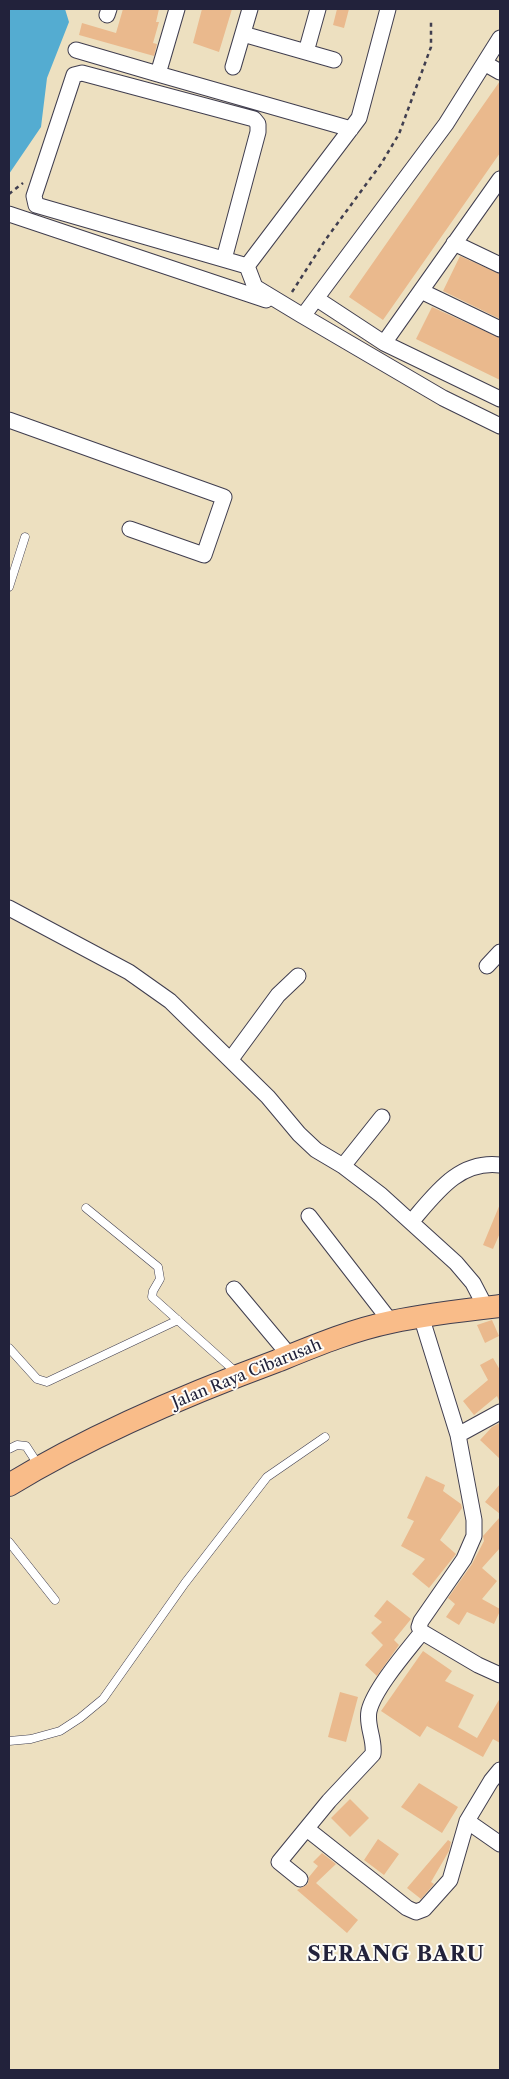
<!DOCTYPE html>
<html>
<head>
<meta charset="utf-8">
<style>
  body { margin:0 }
  #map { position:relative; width:509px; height:2079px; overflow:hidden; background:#ede0c0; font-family:"Libre Caslon Text",serif }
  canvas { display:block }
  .frame { position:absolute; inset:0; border:10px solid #22223b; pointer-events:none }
</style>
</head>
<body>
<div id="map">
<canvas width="509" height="2079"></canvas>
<div class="frame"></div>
</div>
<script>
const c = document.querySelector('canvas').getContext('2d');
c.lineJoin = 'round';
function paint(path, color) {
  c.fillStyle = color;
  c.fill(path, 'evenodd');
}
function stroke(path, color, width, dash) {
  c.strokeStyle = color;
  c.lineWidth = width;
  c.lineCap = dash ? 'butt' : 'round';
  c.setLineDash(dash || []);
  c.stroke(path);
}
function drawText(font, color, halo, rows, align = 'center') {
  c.font = font + ' "Libre Caslon Text",serif';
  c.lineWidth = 4;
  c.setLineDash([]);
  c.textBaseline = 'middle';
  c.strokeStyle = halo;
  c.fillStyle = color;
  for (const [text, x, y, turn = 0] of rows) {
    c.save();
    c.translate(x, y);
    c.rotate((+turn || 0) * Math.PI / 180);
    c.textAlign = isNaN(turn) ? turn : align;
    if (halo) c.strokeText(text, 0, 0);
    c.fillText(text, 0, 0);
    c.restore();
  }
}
paint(new Path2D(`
  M9 9H65L69 22 47 78 41 127 9 174Z`), '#54acd1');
paint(new Path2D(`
  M123 9H159L156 22H159L153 43 157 44 154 56 79 35 82 23 116 33Z
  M202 9H232L219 52 193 43Z
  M337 9H349L344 28 333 25Z
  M500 81V153L383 320 349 297Z
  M460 256 500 274V319L443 291Z
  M432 307 500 338V380L416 339Z
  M500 1204V1233L493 1249 483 1245Z
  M492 1320 499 1336 485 1343 477 1325Z
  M493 1358 500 1370V1403L497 1396 474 1415 463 1401 488 1380 480 1365Z
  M500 1423V1459L480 1440 492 1427Z
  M426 1476 445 1485 443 1491 461 1504 462 1508 440 1540 456 1554 429 1588 412 1574 425 1559 401 1546 414 1521 407 1518Z
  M500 1484V1514L485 1502Z
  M500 1517V1548L482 1568 497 1581 482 1599 500 1609V1611L494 1624 467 1612 459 1625 446 1617 455 1604 448 1598 472 1564 484 1541 483 1536Z
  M387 1600 411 1619 394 1640 399 1645 377 1676 365 1665 383 1645 371 1633 382 1622 374 1616Z
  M423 1651 452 1671 445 1681 474 1695 458 1727 477 1738 500 1698V1743L493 1739 483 1757 427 1726 420 1737 381 1711Z
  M340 1692 358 1697 346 1742 328 1737Z
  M419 1783 458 1807 442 1833 401 1807Z
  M350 1799 369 1818 350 1837 331 1818Z
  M378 1839 399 1854 384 1875 364 1860Z
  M448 1840 451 1842 449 1851 431 1882 434 1884 421 1899 407 1888Z
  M322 1853 336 1864 316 1883 358 1920 347 1933 297 1890 308 1884 309 1877 318 1866 313 1862Z`), '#eab98d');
const lane = new Path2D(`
  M9 587 25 537
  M86 1208 158 1267 160 1279 153 1291 152 1297 238 1374
  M9 1348 37 1379 47 1382 178 1320
  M9 1449 17 1445 26 1446 39 1466
  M9 1542 55 1600
  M9 1741 31 1739 60 1731 80 1718 103 1699 185 1583 267 1477 325 1437`);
const street = new Path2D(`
  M107 15 109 9
  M243 34 334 60
  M500 38 446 124 303 316 443 398 500 426
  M76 50 158 74 177 9
  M306 52 318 9
  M486 64 500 72
  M233 67 250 9
  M158 74 351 129
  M9 214 266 300
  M454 243 500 265
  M224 259 258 132V124L254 119 82 73 74 75 34 196 36 205 247 266
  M421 291 500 329
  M317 299 384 343 500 399
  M303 316 255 287 247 266 359 118 388 9
  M384 343 500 179
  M9 420 224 497 204 555 130 529
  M9 908 129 972 170 1001 268 1097 299 1134 316 1150 343 1166 381 1195 456 1263 473 1283 486 1308
  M487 966 500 952
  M231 1059 278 995 298 976
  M343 1166 382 1117
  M309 1216 391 1322
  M412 1221C436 1193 459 1160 500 1165
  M234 1289 290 1356
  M421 1316 458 1435 474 1520V1536L464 1559 421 1621 419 1627 422 1632 478 1665 500 1675
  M458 1435 500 1412
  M467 1821 500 1844
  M307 1829 407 1908 416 1912 424 1909 450 1880 467 1821 491 1781 500 1770
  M300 1879 279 1862 329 1801 373 1754C375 1739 366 1726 369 1711 374 1689 407 1651 422 1632`);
const primary = new Path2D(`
  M9 1485C93 1434 185 1395 277 1361 314 1346 352 1330 391 1322 427 1314 464 1310 500 1306`);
stroke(lane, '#403e4f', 9);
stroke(street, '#403e4f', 17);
stroke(primary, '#403e4f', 24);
stroke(new Path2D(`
  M9 194 23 183
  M292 292 326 239 381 164 399 134 431 47V21`), '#403e4f', 2.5, [4, 4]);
stroke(lane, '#fff', 8);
stroke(street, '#fff', 15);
stroke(primary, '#f9bc89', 22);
drawText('16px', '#22223b', '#fdfcf7', [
  ["Jalan Raya Cibarusah",247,1374,-22]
]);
c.letterSpacing = '1px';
drawText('bold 21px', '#22223b', '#fdfcf7', [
  ["SERANG BARU",396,1955]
]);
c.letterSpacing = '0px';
</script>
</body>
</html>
